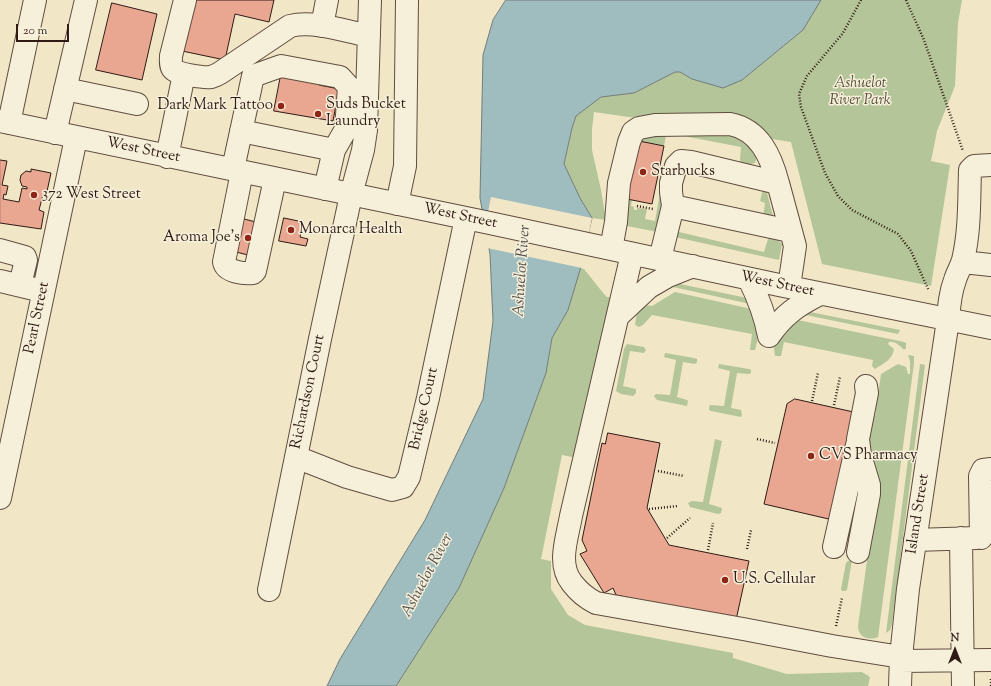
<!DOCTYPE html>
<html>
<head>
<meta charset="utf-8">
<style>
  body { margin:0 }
  #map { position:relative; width:991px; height:686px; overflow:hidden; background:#f1e6c6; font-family:"Sorts Mill Goudy",serif }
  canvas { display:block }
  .north { position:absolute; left:935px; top:630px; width:40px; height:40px; -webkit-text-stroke:3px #f6efda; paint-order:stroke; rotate:0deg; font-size:11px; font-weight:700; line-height:16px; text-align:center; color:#2f1b14 }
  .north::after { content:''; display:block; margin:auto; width:14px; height:18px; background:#2f1b14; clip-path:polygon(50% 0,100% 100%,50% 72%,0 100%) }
  .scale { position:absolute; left:16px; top:24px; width:53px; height:18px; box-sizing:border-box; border:2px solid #2f1b14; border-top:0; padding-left:5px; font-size:12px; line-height:14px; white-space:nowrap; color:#2f1b14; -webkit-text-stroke:3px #f6efda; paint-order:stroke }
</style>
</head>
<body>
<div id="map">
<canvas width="991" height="686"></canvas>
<div class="north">N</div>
<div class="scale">20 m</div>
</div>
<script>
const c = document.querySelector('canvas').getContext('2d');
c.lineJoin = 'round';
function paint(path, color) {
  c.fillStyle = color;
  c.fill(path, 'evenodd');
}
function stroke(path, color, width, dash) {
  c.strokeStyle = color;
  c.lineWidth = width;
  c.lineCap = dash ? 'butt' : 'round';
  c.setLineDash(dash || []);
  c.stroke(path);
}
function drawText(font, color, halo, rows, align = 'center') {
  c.font = font + ' "Sorts Mill Goudy",serif';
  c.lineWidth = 3;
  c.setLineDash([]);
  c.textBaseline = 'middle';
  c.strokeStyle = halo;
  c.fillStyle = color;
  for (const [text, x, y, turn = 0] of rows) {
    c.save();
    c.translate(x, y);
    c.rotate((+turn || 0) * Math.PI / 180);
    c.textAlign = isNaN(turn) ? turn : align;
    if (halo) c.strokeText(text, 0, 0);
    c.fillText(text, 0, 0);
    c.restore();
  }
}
paint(new Path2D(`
  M821 0H962L958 23 955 86 937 131 931 161 950 165 931 286 822 264 791 142 748 135 757 156 755 163 747 165 741 163 740 160 741 147 673 134 705 128 594 112 592 129V150L601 190 606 220 592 218 580 198 564 164 572 128 576 116 600 97 634 93 675 72H680L692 79 742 80 803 30Z
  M667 130 664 146 634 140Z
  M763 189H766L773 216 772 217H763L765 203 760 201Z
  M660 193 664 206 658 232 622 225V198L632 200 631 206 634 207V210H637V208L647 209 645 219 655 221Z
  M680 220 679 232 764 252 768 239H777L782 244 779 260 675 237Z
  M580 268 584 269 604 294 607 297H611L577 458 562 455 541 559 551 561V589L568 615 585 625 733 653V658L787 674 862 672 870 677 868 686H396L459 588 504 488 546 373 552 338 568 310Z
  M675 283 752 299 755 305 673 287 651 300 652 293Z
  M675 292 756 310 759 334 755 350H750L752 334 652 315 643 325 639 327 635 325 638 304 652 306Z
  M810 312 900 330 898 334 801 314Z
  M788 318 904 342 906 343V348L904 350C900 346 895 341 889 342L888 344 894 349C893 359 883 364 875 369L872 366 873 360 784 342 781 356H775L774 349 779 328Z
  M627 344 644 347 646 350 644 353 630 351 623 386 636 389V393L633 396 621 394 616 391 624 349Z
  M665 353 694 358 697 359V362L695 364 683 362 677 397 687 400 688 401 687 406 657 400 654 396 656 394 670 395 676 360 664 357Z
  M908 355 914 356V363L878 637C868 641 858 637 858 626L878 480 877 472 868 437V415L875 416 881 374 898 364 906 367 908 374H910V361Z
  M719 364 749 369 751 370V373L749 374 737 373 731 408 741 410 742 415 741 417 711 411 709 410V407L710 405 724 406 730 371 718 368Z
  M920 364 925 365 892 624 890 630 886 633Z
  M715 439 722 441 709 504 722 508 721 513 718 514 690 507 688 503 692 501 703 502Z
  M852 560 847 590 845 591H842L841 589 846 563 848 561Z`), '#b4c699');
const water = new Path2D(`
  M506 0H821L803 30 742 80 723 88 692 79 680 72H675L634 93 601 97 576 116 572 128 564 164 580 198 592 218 580 270 568 310 552 338 546 373 504 488 459 588 396 686H327L340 659 425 520 483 399 493 321 490 254 480 198 483 55 493 20Z`);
paint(water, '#9fbdbf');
stroke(water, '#727c7b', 1);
paint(new Path2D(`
  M491 197 592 218 582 268 487 248 484 231Z`), '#f1e6c6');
const building = new Path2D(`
  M193 0H274L269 22 235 14 225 60 182 51Z
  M112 3 157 14 142 80 96 70Z
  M282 70 321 77 319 85 339 89 333 121 274 111Z
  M634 140 664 146 652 204 622 198Z
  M0 160 7 161 2 185 8 186 6 195 4 194 3 199 19 202 22 188 27 189V187L22 186 20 180 21 175 26 171 31 172V169L51 173 46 196 43 195 39 210 44 212 41 229 0 223Z
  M284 218 303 222 300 237 308 239 306 246 279 241Z
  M244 219 260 223 252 256 236 252Z
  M795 399 858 413 838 498 860 503 857 518 835 513 833 520 764 504 787 404Z
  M608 433 660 443 647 508 669 545 749 561 736 620 616 595 613 588 604 593 580 554 587 551 582 540 602 443 605 444Z`);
paint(building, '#e9a690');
stroke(building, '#2f1b14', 1);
const minor = new Path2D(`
  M185 0 171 56C171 60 170 66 173 69 176 74 204 78 211 77 214 76 217 75 220 73L290 26C313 20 346 31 369 36
  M322 26 327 0
  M65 89 137 104
  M0 121 485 222 779 285 991 328
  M9 123 35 0
  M241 131 334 150 325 189
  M55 133 86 0
  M167 157 184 74
  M233 169 253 76 281 66 340 77 349 87 346 129 334 150
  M242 172 224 262C226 272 244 274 253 273L255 271 275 179
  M397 204 405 166 407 0
  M673 206 790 231
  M611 249 616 222 619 183 629 142 633 132 639 128 655 125 730 124C760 130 771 157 778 183
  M0 250 25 257 26 260 20 285
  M632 254 571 516C567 539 557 564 572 583 579 592 586 598 596 603L743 629 832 646 901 657
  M660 259 673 206 671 192V183L676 166 681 161 691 162 778 183 795 246 789 287
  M963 262 991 265
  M749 279C758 297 765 315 769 336
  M0 281 34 289
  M618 316 649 287 668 276 693 266
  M769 336C783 315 798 305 820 294
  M296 457 347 477 392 490 403 487 409 477 428 398 466 218
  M0 498 76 138
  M961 538 963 686
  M981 538 980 476 983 470 991 469
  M915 540 976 538
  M834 547 857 445
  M858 552 869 494V485L860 455 858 439 867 393 866 386
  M269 590 320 339 351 195 363 150 366 130 370 0
  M900 661 991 660
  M900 686 901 657 908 589 948 320C949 306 950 293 955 280 957 273 961 267 963 260 970 231 969 200 970 170L974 166 991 165`);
stroke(minor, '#604e40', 24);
stroke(new Path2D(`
  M861 0 843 33 807 76 799 94 801 107 825 173 838 196 852 210 898 234 911 251 929 291
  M906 0 924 40 963 151
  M637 206 653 209
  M812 401 818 373
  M834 405 840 377
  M757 439 775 443
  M658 471 684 476
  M649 509 678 506
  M667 538 690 518
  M747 549 751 530
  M708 550 713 523
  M836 626 842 598
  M991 686V679`), '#2f1b14', 2.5, [1, 2]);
stroke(minor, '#f6efda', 22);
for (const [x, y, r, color] of [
  [281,106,4,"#8f2418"],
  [318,114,4,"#8f2418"],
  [643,172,4,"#8f2418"],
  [34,195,4,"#8f2418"],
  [291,230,4,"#8f2418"],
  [248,238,4,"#8f2418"],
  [811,456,4,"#8f2418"],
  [725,580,4,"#8f2418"]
]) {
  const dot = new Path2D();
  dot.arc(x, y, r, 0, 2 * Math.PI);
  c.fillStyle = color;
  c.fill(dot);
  stroke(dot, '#f6efda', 1.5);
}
drawText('italic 15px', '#574e3c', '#f6efda', [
  ["Ashuelot",860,84],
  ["River Park",860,101]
]);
drawText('15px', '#2f1b14', '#f6efda', [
  ["Suds Bucket",326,105],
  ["Laundry",326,122],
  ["Dark Mark Tattoo",273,106,"right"],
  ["Starbucks",651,172],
  ["372 West Street",42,195],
  ["Monarca Health",299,230],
  ["Aroma Joe's",240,238,"right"],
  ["CVS Pharmacy",819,456],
  ["U.S. Cellular",733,580]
], 'left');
drawText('15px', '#2f1b14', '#f6efda', [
  ["West Street",143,151,12],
  ["West Street",460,217,12],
  ["West Street",777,285,12],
  ["Pearl Street",38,318,-78],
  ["Richardson Court",309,392,-78],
  ["Bridge Court",425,409,-77],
  ["Island Street",919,514,-81]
]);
drawText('italic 16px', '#565450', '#f6efda', [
  ["Ashuelot River",523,271,-86],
  ["Ashuelot River",428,576,-62]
]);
</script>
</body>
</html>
